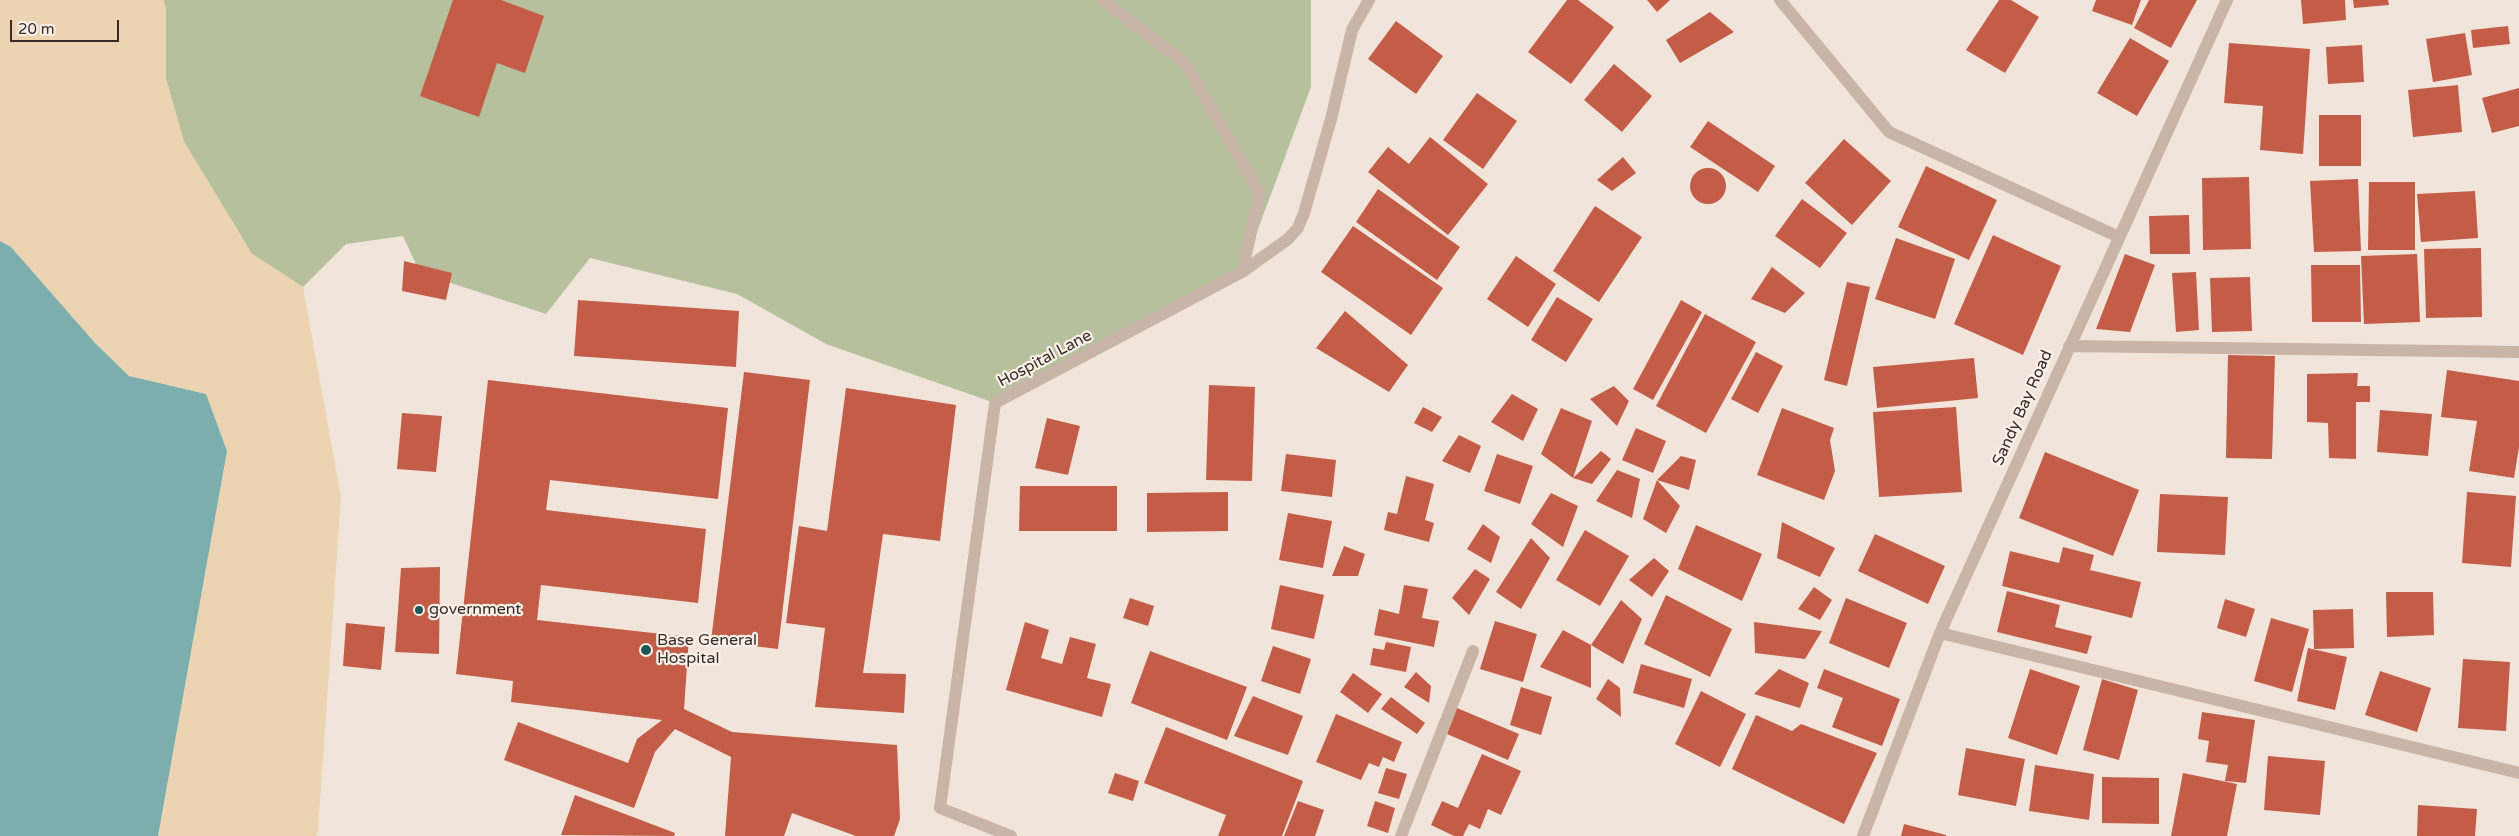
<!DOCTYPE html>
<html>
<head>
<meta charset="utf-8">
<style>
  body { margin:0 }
  #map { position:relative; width:2519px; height:836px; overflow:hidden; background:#f1e5db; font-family:"Varela Round",sans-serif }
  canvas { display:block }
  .scale { position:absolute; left:10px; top:20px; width:109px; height:22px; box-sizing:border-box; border:2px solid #362b28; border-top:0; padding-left:6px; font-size:15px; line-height:18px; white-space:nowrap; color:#362b28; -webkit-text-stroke:4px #f9f0e8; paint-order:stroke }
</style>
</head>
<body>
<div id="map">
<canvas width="2519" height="836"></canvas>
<div class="scale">20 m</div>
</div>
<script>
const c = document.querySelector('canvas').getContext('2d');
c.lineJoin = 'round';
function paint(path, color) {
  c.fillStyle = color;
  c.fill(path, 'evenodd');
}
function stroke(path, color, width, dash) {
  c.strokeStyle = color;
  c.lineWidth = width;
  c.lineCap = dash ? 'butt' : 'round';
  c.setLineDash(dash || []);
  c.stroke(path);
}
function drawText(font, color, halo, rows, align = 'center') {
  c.font = font + ' "Varela Round",sans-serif';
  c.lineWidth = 4.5;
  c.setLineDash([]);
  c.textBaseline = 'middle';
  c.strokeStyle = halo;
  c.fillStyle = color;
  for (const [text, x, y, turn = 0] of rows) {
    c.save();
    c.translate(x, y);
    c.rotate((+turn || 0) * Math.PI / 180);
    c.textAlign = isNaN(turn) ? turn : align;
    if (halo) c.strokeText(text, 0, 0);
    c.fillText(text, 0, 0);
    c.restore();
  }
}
paint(new Path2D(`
  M163 0H1311V87L1242 272 995 403 826 344 737 294 590 258 546 314 420 273 403 236 346 244 303 287 252 254 184 142 166 79V8Z`), '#b6c09c');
paint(new Path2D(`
  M0 0H163L166 8V79L184 142 252 254 303 287 341 497 318 831 316 836H158L227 451 206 394 129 376 95 343 11 247 0 241Z`), '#ecd4b3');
paint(new Path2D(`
  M0 241 11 247 95 343 129 376 206 394 227 451 158 836H0Z`), '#7baeac');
paint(new Path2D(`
  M453 0H501L544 16 525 73 497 63 479 117 420 96Z
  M1567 0H1578L1614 27 1571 84 1528 52Z
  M1647 0H1670L1657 12Z
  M1999 0H2011L2039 17 2005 73 1966 50Z
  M2096 0H2141L2132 25 2092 11Z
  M2149 0H2197L2171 48 2134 28Z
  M2301 0H2345L2346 20 2303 24Z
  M2353 0H2388L2389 5 2354 8Z
  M1710 12 1734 32 1680 63 1666 40Z
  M1396 21 1443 56 1416 94 1368 59Z
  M2508 26 2510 44 2473 48 2471 30Z
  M2465 33 2472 75 2433 82 2426 39Z
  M2130 38 2169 61 2137 116 2097 93Z
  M2229 43 2310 49 2303 154 2260 150 2263 106 2224 103Z
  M2362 45 2364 82 2328 84 2326 47Z
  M1614 64 1652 96 1622 132 1584 100Z
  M2458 85 2462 132 2413 137 2408 90Z
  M2519 88V126L2492 133 2482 98Z
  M1477 93 1517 121 1483 169 1443 140Z
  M2319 115H2361V166H2319Z
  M1708 121 1775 166 1758 192 1690 147Z
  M1430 137 1488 184 1448 235 1368 172 1388 147 1409 164Z
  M1844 139 1891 181 1852 225 1805 183Z
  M1623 157 1636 173 1612 191 1597 180Z
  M1926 166 1997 200 1969 260 1898 227Z
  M1690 186a18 18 0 1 1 36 0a18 18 0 1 1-36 0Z
  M2249 177 2251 249 2203 250 2202 178Z
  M2358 179 2361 251 2314 252 2310 181Z
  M2369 182H2415V250H2368Z
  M1378 189 1460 247 1437 280 1356 222Z
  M2475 191 2478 238 2421 242 2417 194Z
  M1802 199 1847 233 1820 268 1775 236Z
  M1595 206 1642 237 1599 302 1553 271Z
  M2189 215 2190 254H2150L2149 216Z
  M1353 226 1443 288 1411 335 1321 272Z
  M1993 235 2061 266 2023 355 1954 324Z
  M1896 238 1955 259 1935 319 1875 299Z
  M2481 248 2482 317 2426 318 2424 249Z
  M2125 254 2155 265 2130 332 2096 329Z
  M2417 254 2420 322 2364 324 2361 256Z
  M1516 256 1556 284 1528 327 1487 299Z
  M404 261 452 273 446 300 402 291Z
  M2311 265H2360L2361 322H2312Z
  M1772 267 1805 293 1785 313 1751 299Z
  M2196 272 2199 330 2176 332 2172 273Z
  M2250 277 2252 331 2212 332 2210 278Z
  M1847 282 1870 287 1847 386 1824 380Z
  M1557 297 1593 319 1566 362 1531 340Z
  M578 300 739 311 736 367 574 356Z
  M1681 300 1702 312 1653 400 1633 389Z
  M1345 311 1408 365 1389 392 1316 348Z
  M1705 314 1756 342 1706 433 1656 406Z
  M1756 352 1783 366 1758 413 1731 399Z
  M2228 355 2275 356 2272 459 2226 458Z
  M1974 358 1978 398 1877 408 1873 367Z
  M2447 370 2519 381V447L2514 478 2469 471 2477 421 2441 417Z
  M744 372 810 380 778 649 711 641Z
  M2358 373 2357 386H2370V402H2356V459L2329 458 2328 423 2307 422V374Z
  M488 380 728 408 718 499 550 480 546 510 706 529 698 603 541 585 537 620 689 637 684 709 732 732 897 745 900 819 894 836H856L792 813 784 836H725L731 757 675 729 655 752 634 808 504 760 518 722 628 763 637 739 662 720 511 702 513 681 456 674Z
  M1209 385 1255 387 1252 481 1206 480Z
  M1614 386 1629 401 1617 426 1590 399Z
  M846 388 956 405 940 541 883 534 863 673 906 674 904 713 815 707 825 628 786 623 799 526 827 531Z
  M1512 394 1538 409 1523 441 1491 422Z
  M1423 407 1442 417 1432 432 1414 423Z
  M1956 407 1962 492 1879 497 1873 412Z
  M1561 408 1592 421 1573 478 1541 454Z
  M1782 408 1834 428 1830 440 1835 471 1824 500 1757 475Z
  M2380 410 2432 414 2428 456 2377 452Z
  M402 413 442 416 436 472 397 469Z
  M1047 418 1080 426 1068 475 1035 468Z
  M1636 428 1666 441 1653 473 1622 460Z
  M1459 435 1481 446 1470 473 1442 461Z
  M1601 451 1611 459 1592 484 1573 478Z
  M2045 452 2139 490 2113 556 2019 518Z
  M1286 454 1336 460 1332 497 1281 491Z
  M1497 454 1533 466 1520 504 1484 491Z
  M1681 456 1696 460 1689 490 1657 480Z
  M1617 470 1640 479 1632 518 1596 501Z
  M1406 476 1434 484 1425 520 1434 523 1429 542 1384 530 1388 512 1397 514Z
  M1657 480 1680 506 1666 533 1643 519Z
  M1020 486H1117V531H1019Z
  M1228 492V531L1147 532V493Z
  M2467 492 2516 496 2511 567 2462 563Z
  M1551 493 1578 506 1563 547 1531 524Z
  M2160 494 2228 497 2225 555 2157 552Z
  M1288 513 1332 521 1323 568 1279 560Z
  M1782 522 1835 548 1820 577 1777 558Z
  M1483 524 1500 537 1491 563 1467 549Z
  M1696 525 1762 554 1742 601 1678 569Z
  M1585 530 1629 556 1600 606 1556 580Z
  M1875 534 1945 566 1928 604 1858 571Z
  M1531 538 1550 558 1521 609 1496 592Z
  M1344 546 1365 554 1358 576H1332Z
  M2063 547 2094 555 2090 570 2141 582 2132 618 2002 586 2010 551 2059 563Z
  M1654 558 1669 571 1652 597 1629 580Z
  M440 567 439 654 395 652 401 568Z
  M1475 569 1490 579 1469 615 1452 598Z
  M1280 585 1324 595 1314 639 1271 629Z
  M1404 585 1428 589 1422 618 1439 621 1434 647 1374 635 1379 609 1399 614Z
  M1814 587 1832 600 1820 620 1798 609Z
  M2007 591 2060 605 2055 627 2092 636 2087 654 1997 632Z
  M2386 592H2433L2434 635 2387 637Z
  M1666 595 1732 629 1710 677 1644 644Z
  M1130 598 1154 606 1148 626 1123 618Z
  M1846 598 1907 623 1889 668 1829 643Z
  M2225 599 2255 609 2246 637 2217 628Z
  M1621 600 1642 619 1623 664 1591 645Z
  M2353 609 2354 648 2314 649 2313 610Z
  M2271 618 2309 629 2292 692 2254 681Z
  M1495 621 1537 634 1523 682 1480 669Z
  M1025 622 1049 630 1041 658 1062 664 1070 637 1096 644 1087 678 1111 684 1102 717 1006 690Z
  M1754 622 1822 631 1805 659 1755 653Z
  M346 623 385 627 381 670 343 666Z
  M1563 630 1591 645V688L1540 667Z
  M1386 642 1411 647 1406 672 1370 665 1373 648 1384 650Z
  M1273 646 1311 659 1300 694 1261 681Z
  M2308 648 2347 657 2335 710 2297 701Z
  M1150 651 1247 687 1227 740 1131 703Z
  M2463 659 2510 662 2506 731 2458 728Z
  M1641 664 1692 679 1684 708 1633 693Z
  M1779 669 1809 683 1800 708 1754 694Z
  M1824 669 1900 699 1882 746 1832 727 1843 698 1817 688Z
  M2030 669 2080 686 2057 755 2008 738Z
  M2380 671 2431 688 2417 732 2365 715Z
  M1416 672 1431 686 1429 703 1404 687Z
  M1353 673 1382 694 1368 713 1340 692Z
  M1608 679 1620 688 1621 717 1596 699Z
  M2102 679 2138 690 2119 760 2083 750Z
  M1521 687 1552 697 1541 735 1510 725Z
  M1701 691 1746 714 1720 767 1675 744Z
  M1253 696 1303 716 1288 755 1234 736Z
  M1391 697 1425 723 1417 734 1381 709Z
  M1457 708 1519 734 1508 760 1447 734Z
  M2202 712 2255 720 2246 783 2225 781 2228 765 2206 762 2209 741 2198 739Z
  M1336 714 1402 742 1394 762 1383 757 1379 767 1369 763 1361 780 1316 762Z
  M1756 715 1792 731 1801 724 1877 753 1844 824 1732 769Z
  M1166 727 1303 781 1282 836H1218L1226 815 1144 783Z
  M1966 748 2025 759 2016 806 1958 795Z
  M1482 754 1521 771 1501 815 1488 809 1480 829 1469 824 1463 836H1454L1431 825 1442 801 1458 808Z
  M2268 756 2325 761 2320 815 2264 810Z
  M2035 765 2094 774 2089 820 2029 811Z
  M1386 768 1407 774 1399 799 1378 793Z
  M1115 773 1139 781 1133 801 1108 793Z
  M2183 773 2237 784 2227 836H2171Z
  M2102 777 2159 778V824L2102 823Z
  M575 795 675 833 674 836 561 835Z
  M1298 801 1324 810 1315 836H1284Z
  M1375 801 1395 808 1388 833 1367 826Z
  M2418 805 2477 809 2475 836H2417Z
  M1904 824 1946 835V836H1901Z`), '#c35d48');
stroke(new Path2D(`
  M1401 836 1473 651`), '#c9b5a8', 12);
stroke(new Path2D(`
  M1780 0 1889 132 2119 237
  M1242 272 1288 239 1298 228 1304 213 1331 119 1352 30 1369 0
  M2069 346 2519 352
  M1940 633 2519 773
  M1011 836 940 808 995 403 1242 272 1260 193 1185 63 1103 0
  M1863 836 1940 633 2227 0`), '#c9b5a8', 12);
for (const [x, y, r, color] of [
  [419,610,5,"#1e5656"],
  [646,650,6,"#1e5656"]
]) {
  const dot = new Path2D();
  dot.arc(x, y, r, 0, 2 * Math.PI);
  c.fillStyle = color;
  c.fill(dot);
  stroke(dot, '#f9f0e8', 2);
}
drawText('16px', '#362b28', '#f9f0e8', [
  ["Hospital Lane",1045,359,-28],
  ["Sandy Bay Road",2023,408,-66]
]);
drawText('16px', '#362b28', '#f9f0e8', [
  ["government",429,610],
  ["Base General",657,641],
  ["Hospital",657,659]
], 'left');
</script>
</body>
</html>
